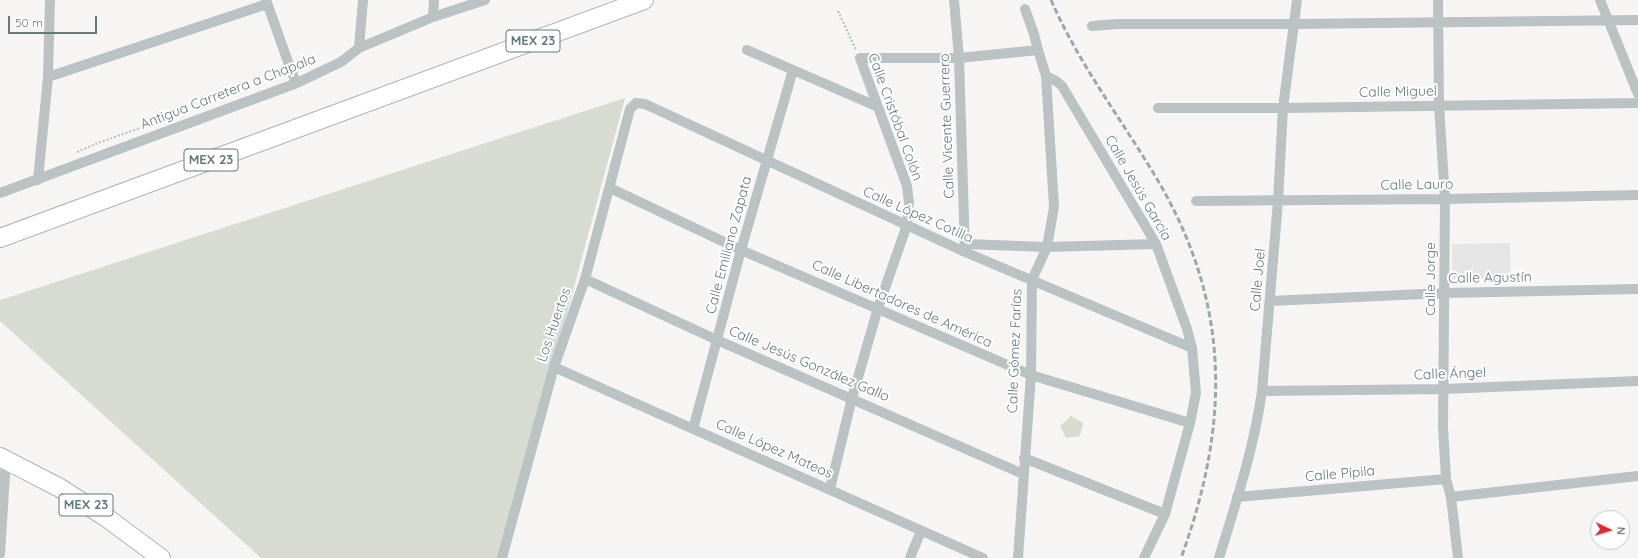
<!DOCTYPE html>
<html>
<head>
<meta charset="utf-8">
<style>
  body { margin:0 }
  #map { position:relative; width:1638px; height:558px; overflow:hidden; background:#f6f5f3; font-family:Quicksand,sans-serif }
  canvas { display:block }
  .north { position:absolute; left:1590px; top:510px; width:40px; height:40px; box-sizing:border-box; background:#fff; border:1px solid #c0c9cb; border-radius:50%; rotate:94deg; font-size:11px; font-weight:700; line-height:16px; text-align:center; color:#62797d }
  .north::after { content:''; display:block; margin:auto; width:14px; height:18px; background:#df2a2d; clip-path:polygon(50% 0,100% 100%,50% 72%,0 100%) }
  .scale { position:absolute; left:8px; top:16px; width:89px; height:18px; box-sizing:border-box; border:2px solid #62797d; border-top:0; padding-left:5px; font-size:12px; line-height:14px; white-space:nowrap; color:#62797d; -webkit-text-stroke:3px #fff; paint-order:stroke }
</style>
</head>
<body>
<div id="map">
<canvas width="1638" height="558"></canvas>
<div class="north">N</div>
<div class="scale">50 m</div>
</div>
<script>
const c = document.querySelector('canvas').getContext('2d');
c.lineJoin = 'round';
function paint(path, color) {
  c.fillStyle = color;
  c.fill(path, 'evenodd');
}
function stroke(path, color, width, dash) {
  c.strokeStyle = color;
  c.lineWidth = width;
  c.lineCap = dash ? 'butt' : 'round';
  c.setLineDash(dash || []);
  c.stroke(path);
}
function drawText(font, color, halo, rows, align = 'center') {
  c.font = font + ' Quicksand,sans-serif';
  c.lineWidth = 4;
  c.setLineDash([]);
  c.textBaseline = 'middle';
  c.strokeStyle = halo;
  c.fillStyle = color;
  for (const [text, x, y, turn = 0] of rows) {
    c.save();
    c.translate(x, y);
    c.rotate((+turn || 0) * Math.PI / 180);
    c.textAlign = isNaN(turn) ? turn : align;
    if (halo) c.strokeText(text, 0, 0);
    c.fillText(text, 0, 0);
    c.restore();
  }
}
paint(new Path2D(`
  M1510 243 1511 279H1452V244Z`), '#e4e5e4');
paint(new Path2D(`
  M625 98 501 558H261L0 321V300Z
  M1071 416 1083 423 1080 436 1066 438 1060 426Z`), '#d7dbd2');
const highway = new Path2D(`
  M0 238 644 0
  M0 457 60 488 107 518 161 558`);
stroke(highway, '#afb5b7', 20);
stroke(new Path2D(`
  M838 11 856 50
  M77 152 98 143 182 113`), '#b8bcbd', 2, [2, 2]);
stroke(new Path2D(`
  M266 0 292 73 297 83
  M954 0 959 58 965 252
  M1438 0 1439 105 1445 199 1443 427 1446 479 1451 497 1458 558
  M1600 0 1638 94
  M433 17 434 0
  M1092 26 1118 24H1294L1638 20
  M359 48 363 0
  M747 50 876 106
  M1046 76 1056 81 1062 86 1156 244 1187 329 1192 348 1196 393 1190 423 1165 514 1144 558
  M48 77 267 4
  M1158 108H1283L1638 103
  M38 180 48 77 50 0
  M610 188 741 250 1031 375 1190 423
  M0 193 297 83 341 62 359 48 433 17 485 0
  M1196 201 1445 199 1638 195
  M965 244 1047 247 1156 244
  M585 279 717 340 1023 474
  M1270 301 1445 293 1638 289
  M554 367 983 558
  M1262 391 1444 389 1638 381
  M693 429 741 250 793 70
  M1024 458 1165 514
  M830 489 852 398 878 308 907 225 909 203 907 186 860 58H959L1038 50
  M1237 497 1446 479
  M1451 497 1638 476
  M0 554 6 459
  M502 558 554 367 585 279 630 109 636 103 645 104 965 252 1192 348
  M910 558 921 531
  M1018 558 1031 375 1032 280 1047 247 1054 207 1046 76 1038 50 1034 34 1025 9
  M1219 558C1236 503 1254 448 1262 391L1278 201 1283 108 1297 0`), '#bbc2c3', 10);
stroke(highway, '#fff', 18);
stroke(new Path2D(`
  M1051 0C1078 62 1119 116 1154 174 1231 301 1231 421 1181 558`), '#9da7aa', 3, [6, 3]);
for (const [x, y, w] of [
  [533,41,54],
  [211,160,54],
  [86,505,54]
]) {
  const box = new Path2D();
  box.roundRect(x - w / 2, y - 11, w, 22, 3);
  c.fillStyle = '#fff';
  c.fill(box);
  stroke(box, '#62797d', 1);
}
drawText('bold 13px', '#62797d', null, [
  ["MEX 23",533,41],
  ["MEX 23",211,160],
  ["MEX 23",86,505]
]);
drawText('14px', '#62797d', '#fff', [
  ["Antigua Carretera a Chapala",228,92,-21],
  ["Calle Miguel",1398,92,-1],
  ["Calle Cristóbal Colón",895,117,70],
  ["Calle Vicente Guerrero",947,126,-92],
  ["Calle Lauro",1417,185,-1],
  ["Calle Jesús García",1138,188,60],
  ["Calle López Cotilla",918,215,24],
  ["Calle Emiliano Zapata",729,245,-75],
  ["Calle Agustín",1490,278,-1],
  ["Calle Jorge",1431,279,-90],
  ["Calle Joel",1258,280,-85],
  ["Calle Libertadores de América",902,304,24],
  ["Los Huertos",554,325,-71],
  ["Calle Gómez Farías",1015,351,-88],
  ["Calle Jesús González Gallo",809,364,23],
  ["Calle Ángel",1450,374,-2],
  ["Calle López Mateos",774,449,24],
  ["Calle Pípila",1340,474,-5]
]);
</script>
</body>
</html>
